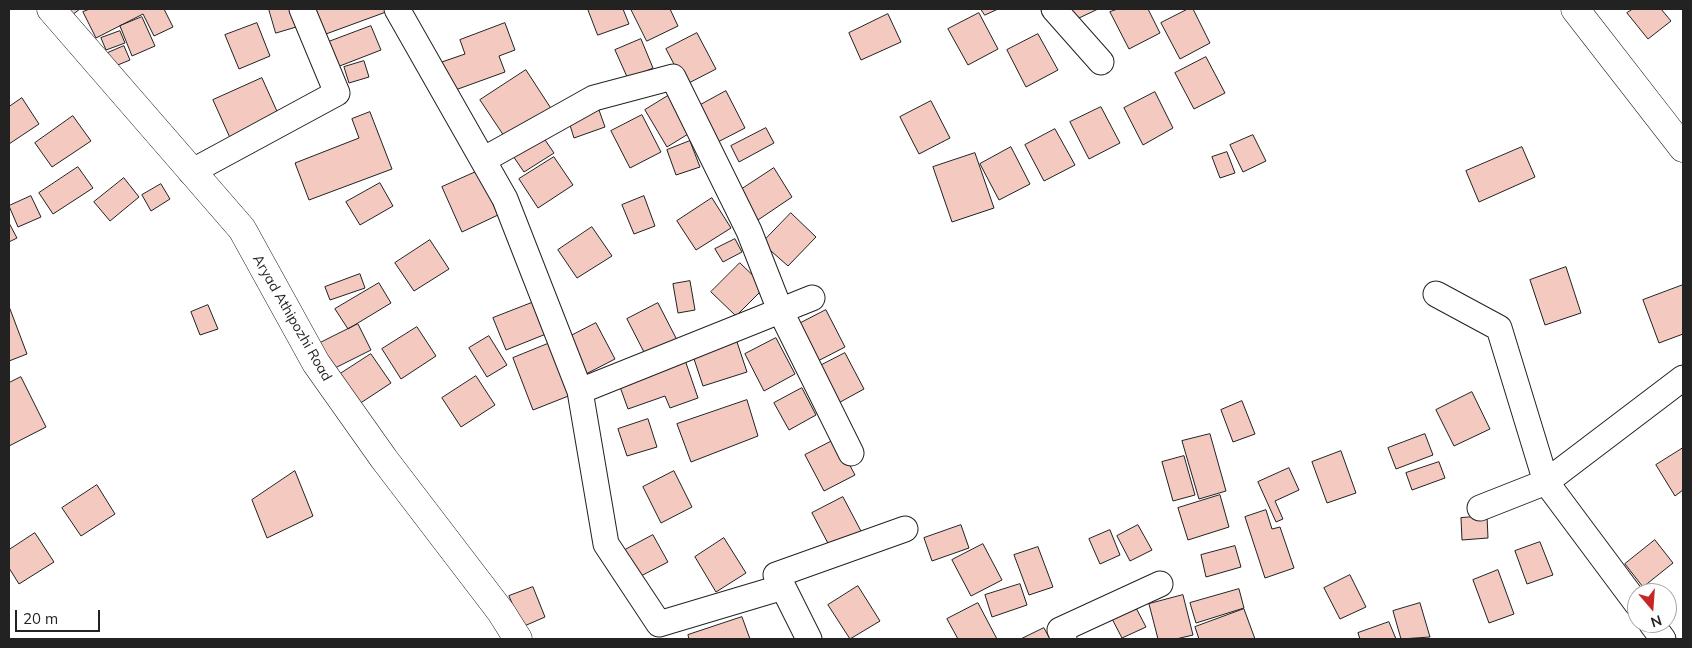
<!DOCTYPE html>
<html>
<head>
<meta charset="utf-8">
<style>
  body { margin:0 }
  #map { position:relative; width:1692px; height:648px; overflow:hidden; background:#fff; font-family:Mulish,sans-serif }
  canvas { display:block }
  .frame { position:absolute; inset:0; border:10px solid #222; pointer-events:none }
  .north { position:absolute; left:1627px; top:583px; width:50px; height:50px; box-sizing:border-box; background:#fff; border:1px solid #a7a7a7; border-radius:50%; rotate:162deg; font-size:14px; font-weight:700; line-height:20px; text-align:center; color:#222 }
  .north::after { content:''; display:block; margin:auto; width:18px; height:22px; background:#c62828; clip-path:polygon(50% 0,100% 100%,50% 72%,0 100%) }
  .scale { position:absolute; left:15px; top:610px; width:85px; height:22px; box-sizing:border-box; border:2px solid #222; border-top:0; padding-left:6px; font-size:15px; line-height:18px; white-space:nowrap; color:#222; -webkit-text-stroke:4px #fff; paint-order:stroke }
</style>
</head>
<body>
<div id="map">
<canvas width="1692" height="648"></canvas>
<div class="frame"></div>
<div class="north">N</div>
<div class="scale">20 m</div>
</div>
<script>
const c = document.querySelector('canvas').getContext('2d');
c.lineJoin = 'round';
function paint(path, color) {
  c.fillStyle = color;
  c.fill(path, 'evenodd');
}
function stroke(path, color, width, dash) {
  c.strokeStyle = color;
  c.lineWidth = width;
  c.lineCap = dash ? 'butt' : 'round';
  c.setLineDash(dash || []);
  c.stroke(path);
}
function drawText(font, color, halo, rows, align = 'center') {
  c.font = font + ' Mulish,sans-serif';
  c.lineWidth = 4;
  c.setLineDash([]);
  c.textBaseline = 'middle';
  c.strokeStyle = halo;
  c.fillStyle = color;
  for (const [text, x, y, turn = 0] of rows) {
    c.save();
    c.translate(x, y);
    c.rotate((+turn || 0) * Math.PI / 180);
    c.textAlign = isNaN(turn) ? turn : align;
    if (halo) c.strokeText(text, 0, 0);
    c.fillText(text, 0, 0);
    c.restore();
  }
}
const building = new Path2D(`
  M67 9H80L72 15Z
  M90 9H164L173 27 154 36 143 14 96 38 83 12Z
  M269 9H298L303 25 276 33Z
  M316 9H385L386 12 326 34Z
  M588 9H623L629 24 598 35Z
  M631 9H670L678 26 647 41Z
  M981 9H998L985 15Z
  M1072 9H1098L1077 19Z
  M1118 9H1148L1160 33 1129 49 1110 12Z
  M1188 9H1193L1210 43 1180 59 1161 23Z
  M1633 9H1661L1671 21 1648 39 1627 13Z
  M979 13 998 49 968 65 948 29Z
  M888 14 901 42 861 60 849 33Z
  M142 17 155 46 132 56 120 26Z
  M257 23 270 56 239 69 225 35Z
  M505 23 515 50 499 56 505 72 447 93 436 64 465 54 460 40Z
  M371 26 381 50 332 69 323 44Z
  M120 31 125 43 106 50 101 38Z
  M697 33 716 69 685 85 666 49Z
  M1038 34 1058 70 1026 87 1007 50Z
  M641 39 653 68 628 79 615 50Z
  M124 46 130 60 108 69 103 55Z
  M1206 57 1225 93 1194 109 1175 73Z
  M364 61 369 77 349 83 344 67Z
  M526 70 554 113 508 142 480 100Z
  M262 78 280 118 231 140 213 100Z
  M726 91 745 128 714 144 695 108Z
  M1155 92 1173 128 1143 145 1124 108Z
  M671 94 693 131 667 147 645 110Z
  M22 98 39 124 9 144V107Z
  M931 101 950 138 919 154 900 117Z
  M1101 107 1120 143 1089 159 1070 122Z
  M599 110 605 127 574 138 569 122Z
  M370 112 392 169 309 200 295 163 359 138 352 119Z
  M642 115 661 152 630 168 611 131Z
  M73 116 91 141 52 167 35 143Z
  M766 128 774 143 739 162 731 146Z
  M1055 129 1075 165 1044 181 1025 145Z
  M541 134 554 153 524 172 511 153Z
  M1253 135 1266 161 1243 172 1230 145Z
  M690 141 700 167 676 175 667 150Z
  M1011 147 1030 184 999 200 980 164Z
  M1522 147 1535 177 1479 202 1466 171Z
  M1227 152 1235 173 1220 178 1212 157Z
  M975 153 994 208 952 222 933 167Z
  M554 157 573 185 538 208 519 179Z
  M78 167 93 188 53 214 39 193Z
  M774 168 792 197 758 220 739 191Z
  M478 171 498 215 462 232 442 187Z
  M124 178 139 197 110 221 94 202Z
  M380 183 393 206 360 225 346 202Z
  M161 184 170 199 151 211 142 195Z
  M31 196 41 217 18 227 9 206Z
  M644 196 655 226 634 234 622 205Z
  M712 198 731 228 696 250 677 221Z
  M791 213 816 237 788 266 762 243Z
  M9 223 17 238 9 242Z
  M592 227 612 256 577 278 558 250Z
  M735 239 742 252 723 262 715 249Z
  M430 240 449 269 414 291 395 263Z
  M740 263 765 287 736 316 711 292Z
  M1566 267 1581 313 1545 325 1530 280Z
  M360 274 365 288 330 300 325 287Z
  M690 281 695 310 678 313 673 284Z
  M379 283 391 303 348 329 335 309Z
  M1683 285V334L1659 343 1643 300Z
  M534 302 546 334 506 350 493 318Z
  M658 303 677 340 646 356 627 319Z
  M208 305 218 329 200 335 191 312Z
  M10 309 27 354 9 361V310Z
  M826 310 845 347 814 363 795 326Z
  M596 323 615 359 584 375 565 339Z
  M358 324 371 350 331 370 318 344Z
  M417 327 436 356 401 379 382 349Z
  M489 336 507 365 487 377 469 348Z
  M776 338 795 374 764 391 745 354Z
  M737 342 747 372 703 386 693 356Z
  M550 343 571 395 533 410 513 358Z
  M845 353 864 389 833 406 814 369Z
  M371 354 391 383 356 406 337 376Z
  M685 360 698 398 670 408 665 396 628 409 619 384Z
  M476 376 495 405 461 427 442 398Z
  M21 377 46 427 9 446V383Z
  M802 388 816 415 789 430 774 403Z
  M1472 392 1490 429 1454 446 1436 410Z
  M747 400 758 436 691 462 677 424Z
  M1242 401 1255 434 1233 442 1221 410Z
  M648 419 657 447 627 456 618 429Z
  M1210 434 1226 491 1199 499 1182 441Z
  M1425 434 1433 455 1396 469 1388 448Z
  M836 439 855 475 824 491 805 455Z
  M1683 448V490L1675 496 1656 465Z
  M1341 451 1356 493 1327 503 1312 462Z
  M1184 456 1195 495 1173 501 1162 462Z
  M1439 462 1445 478 1412 490 1406 473Z
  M1289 468 1299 490 1275 501 1283 519 1276 522 1258 482Z
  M295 471 313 516 267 538 252 500Z
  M674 471 692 507 661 523 643 487Z
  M97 485 115 514 81 536 62 508Z
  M1220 495 1229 527 1188 540 1178 508Z
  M843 497 862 533 831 549 812 513Z
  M1266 510 1272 529 1280 527 1294 568 1265 578 1245 517Z
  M1487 516 1488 538 1462 540 1461 518Z
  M961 525 969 548 932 561 924 538Z
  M1138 525 1152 550 1130 561 1117 536Z
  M1110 530 1120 555 1100 564 1089 539Z
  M35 533 54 562 19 584 9 568V550Z
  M653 535 668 562 637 578 623 551Z
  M724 538 746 573 716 592 695 557Z
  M1655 540 1673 563 1643 587 1625 564Z
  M1540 542 1553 575 1527 584 1515 551Z
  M983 544 1002 580 971 596 952 560Z
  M1235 546 1241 567 1206 577 1201 555Z
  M1038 547 1053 587 1029 595 1014 555Z
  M1498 570 1514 614 1489 623 1473 580Z
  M1350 575 1366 607 1340 619 1324 588Z
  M1020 584 1027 605 992 617 985 595Z
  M858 586 880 621 850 639 828 605Z
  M533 587 545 617 522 627 509 596Z
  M1239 589 1244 608 1196 623 1190 603Z
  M1183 595 1193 635 1176 639H1158L1149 604Z
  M978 603 997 639H958L947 619Z
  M1420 603 1430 637 1401 639 1393 611Z
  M1134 604 1146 627 1122 638 1110 615Z
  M1244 609 1255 639H1199L1195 627Z
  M742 617 750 639H689L688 635Z
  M1389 622 1396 639H1360L1358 633Z
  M1044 628 1050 639H1021Z`);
paint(building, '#f3c9c0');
stroke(building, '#222', 1);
const street = new Path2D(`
  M397 9 505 199 580 391 606 544 659 624 783 587 809 639
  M1054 9 1101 62
  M483 160 594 98 673 77 749 231 780 310 851 453
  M191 172 337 93 302 9
  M1436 294 1499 328 1546 482 1637 604
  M580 391 812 298
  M1480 508 1546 482 1683 378
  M783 587 776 575 905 529
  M1651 623 1663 639
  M1064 639 1060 630 1160 584`);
const secondary = new Path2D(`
  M51 9 242 229 316 363 384 459 501 612 518 639`);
const primary = new Path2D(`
  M1575 9 1683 148`);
stroke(street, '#222', 27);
stroke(secondary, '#222', 29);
stroke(primary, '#222', 29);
stroke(street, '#fff', 25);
stroke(secondary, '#fff', 28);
stroke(primary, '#fff', 28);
drawText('14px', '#222', '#fff', [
  ["Aryad Athipozhi Road",292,318,60]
]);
</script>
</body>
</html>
